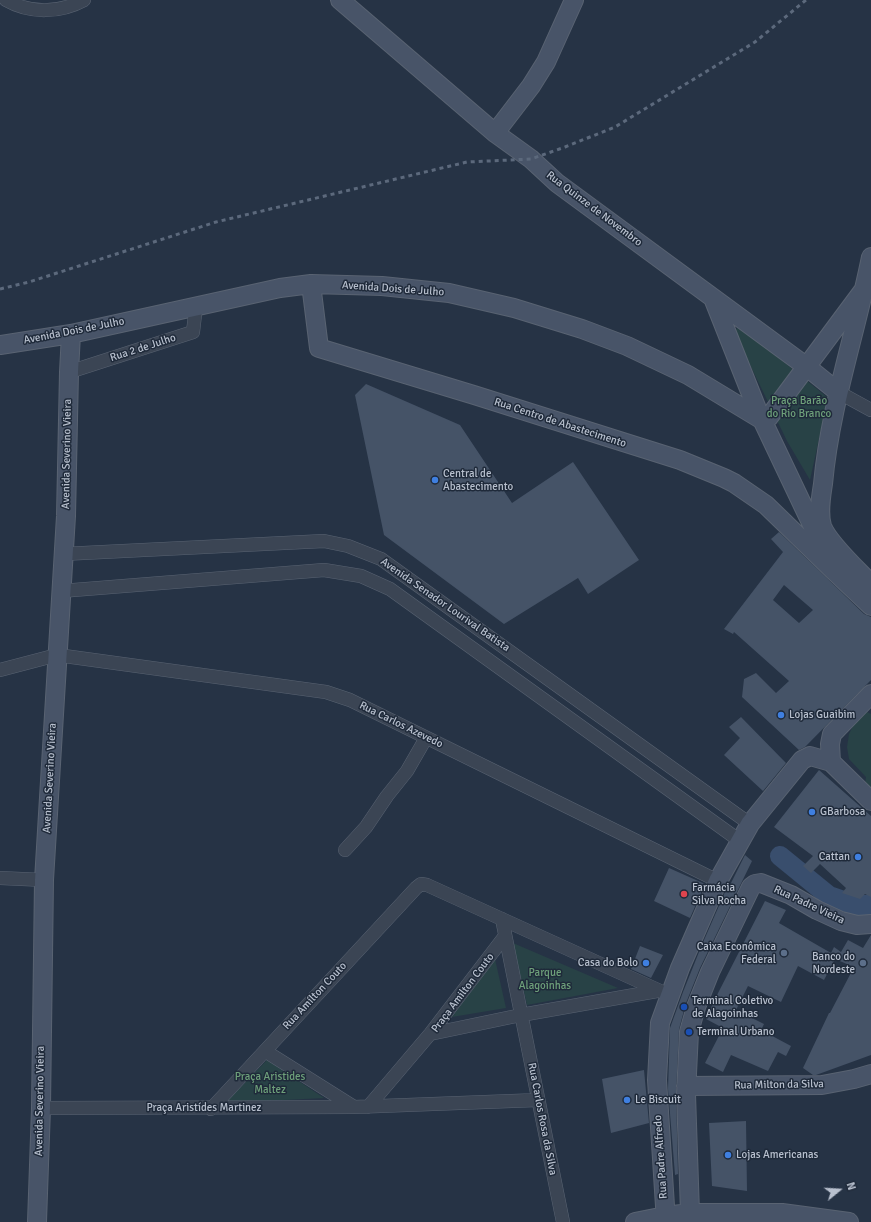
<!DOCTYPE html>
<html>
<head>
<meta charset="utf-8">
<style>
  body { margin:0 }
  #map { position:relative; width:871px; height:1222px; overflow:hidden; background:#263345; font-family:Signika,sans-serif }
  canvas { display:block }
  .north { position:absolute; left:819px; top:1170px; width:40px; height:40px; -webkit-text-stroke:3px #1f2a3a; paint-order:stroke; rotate:72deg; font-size:11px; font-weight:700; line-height:16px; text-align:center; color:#b8c0ce }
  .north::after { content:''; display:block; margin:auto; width:14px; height:18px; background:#b8c0ce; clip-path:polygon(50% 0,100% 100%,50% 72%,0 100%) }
</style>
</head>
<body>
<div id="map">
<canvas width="871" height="1222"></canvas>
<div class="north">N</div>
</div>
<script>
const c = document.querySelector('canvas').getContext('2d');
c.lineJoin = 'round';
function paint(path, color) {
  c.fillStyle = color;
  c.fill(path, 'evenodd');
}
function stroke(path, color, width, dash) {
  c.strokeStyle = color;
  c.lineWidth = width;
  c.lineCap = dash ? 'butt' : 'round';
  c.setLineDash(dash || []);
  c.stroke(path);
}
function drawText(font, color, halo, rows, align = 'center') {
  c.font = font + ' Signika,sans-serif';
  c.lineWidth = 3;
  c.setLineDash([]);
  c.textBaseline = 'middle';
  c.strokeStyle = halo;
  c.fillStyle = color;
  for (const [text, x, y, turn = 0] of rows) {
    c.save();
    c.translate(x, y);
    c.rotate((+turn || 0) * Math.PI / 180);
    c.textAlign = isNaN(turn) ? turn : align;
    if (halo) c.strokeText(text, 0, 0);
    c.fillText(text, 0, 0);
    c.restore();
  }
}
paint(new Path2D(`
  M738 327H741L828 398 810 480 787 441 735 334V331Z
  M867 712 871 714V792L865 784 866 777 849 759 847 747 849 734 855 722Z
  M513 943 618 988 527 1005Z
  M495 959 506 1008 452 1017Z
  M267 1060 324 1098 225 1103Z`), '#284246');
stroke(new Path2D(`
  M780 856 829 896 855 905H871`), '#394e6d', 20);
paint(new Path2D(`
  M366 384 460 425 512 503 573 462 639 560 588 594 578 578 504 624 384 535 355 395Z
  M779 532 864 614 871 617V680L805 747 799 750 742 697 744 679 756 673 776 693 789 681 734 632 733 634 724 629 783 552 771 539ZM784 585 813 610 799 623 773 600Z
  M741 717 786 763 763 791 724 755 740 738 729 727Z
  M819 770 871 816V897L865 894 860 899 842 893 846 888 820 864 811 873 803 866 813 856 774 827Z
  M745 855 752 861 700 968 686 1003 679 1029 676 1093 678 1174 675 1175 668 1089 670 1028 683 992 701 947 725 892 726 893Z
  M669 868 705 884 690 918 654 901Z
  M765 901 786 910 779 923 831 953 834 947 841 952 848 940 863 948 871 935V1055L816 1075H813L803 1068 829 1013H830L854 967 835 959 824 980 798 966 781 1002 748 986 736 1010 764 1024 761 1030 791 1046 786 1056 778 1052 768 1071 731 1055 723 1072 705 1063 723 1028 706 1019 715 999Z
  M640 946 663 955 651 978 631 969Z
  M644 1070 649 1123 611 1133 602 1079Z
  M746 1121 747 1191 712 1186 709 1123Z`), '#455367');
const street = new Path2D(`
  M6 0C30 14 60 13 84 0
  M69 372 193 332 196 306
  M838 392 871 410
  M63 554 324 541 348 546 381 559 750 824
  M61 591 324 570 361 576 390 589 740 841
  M0 670 57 655 326 692 350 700 718 881
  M345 850 366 827 387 796 407 771 426 738
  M0 878 44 880
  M502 919 563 1222
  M430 1034 521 1015 657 991
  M265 1051 354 1107
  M368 1107 430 1034 505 936
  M41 1108 354 1107 538 1100
  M211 1109 416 888 421 884 427 885 669 995`);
const secondary = new Path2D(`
  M340 0 495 133 531 159 557 183 807 367 838 392
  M495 133 531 86 546 62 574 0
  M871 257C856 333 830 406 823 484 821 497 818 513 822 526 828 543 858 570 871 584
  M311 284 319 348 474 395 680 460 724 478 734 483 766 505 834 571
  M713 298 757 409 834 571 871 606
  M0 345 71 334 280 288 311 284 382 286 449 293 514 308 582 329 627 346 688 375 764 421 769 417 865 288
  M871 694 832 734 830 744 831 762 871 801
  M686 1086 822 1085 854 1079 871 1074
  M690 1213 686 1094 689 1032 696 1007 710 972 751 887 755 884 761 883 791 895 817 910 841 921 857 925 871 924
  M37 1222 41 1108 44 880 66 516 69 372 71 334
  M635 1222 665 1216 690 1213H782L849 1222
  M666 1222 657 1080 660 1023 680 968 718 881 750 824 802 760 810 756 831 762`);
stroke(street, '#596372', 14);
stroke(secondary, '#596372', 20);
stroke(street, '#3b4554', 13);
stroke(secondary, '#485468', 18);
stroke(new Path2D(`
  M0 289 29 282 216 222 467 162 531 159 565 147 615 127 755 42 806 0`), '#5c697c', 3, [4, 4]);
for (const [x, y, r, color] of [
  [435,480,4,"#3f7fe0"],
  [781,715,4,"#3f7fe0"],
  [812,812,4,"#3f7fe0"],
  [858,857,4,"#3f7fe0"],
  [684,894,4,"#e0444e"],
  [784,953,4,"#5c6f8a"],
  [646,963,4,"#3f7fe0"],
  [863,963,4,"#5c6f8a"],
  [684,1007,4,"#1a4fb4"],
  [689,1032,4,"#1a4fb4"],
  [627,1100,4,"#3f7fe0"],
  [728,1155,4,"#3f7fe0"]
]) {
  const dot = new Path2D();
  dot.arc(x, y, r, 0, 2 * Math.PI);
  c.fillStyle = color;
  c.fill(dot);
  stroke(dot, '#1f2a3a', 1.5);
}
drawText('11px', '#b8c0ce', '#1f2a3a', [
  ["Rua Quinze de Novembro",594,209,37],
  ["Avenida Dois de Julho",393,289,4],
  ["Avenida Dois de Julho",74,331,-11],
  ["Rua 2 de Julho",143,348,-18],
  ["Rua Centro de Abastecimento",560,423,18],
  ["Avenida Severino Vieira",67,454,-89],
  ["Avenida Senador Lourival Batista",445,605,35],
  ["Rua Carlos Azevedo",401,725,26],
  ["Avenida Severino Vieira",50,778,-87],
  ["Rua Padre Vieira",809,905,25],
  ["Praça Amilton Couto",463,993,-53],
  ["Rua Amílton Couto",315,996,-47],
  ["Rua Milton da Silva",779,1085,-1],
  ["Avenida Severino Vieira",40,1101,-89],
  ["Praça Aristídes Martinez",204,1108],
  ["Rua Carlos Rosa da Silva",542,1119,79],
  ["Rua Padre Alfredo",661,1157,-94]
]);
drawText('11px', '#6ea07a', '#1f2a3a', [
  ["Praça Barão",799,401],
  ["do Rio Branco",799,414],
  ["Parque",545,973],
  ["Alagoinhas",545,986],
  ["Praça Aristides",270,1077],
  ["Maltez",270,1090]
]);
drawText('11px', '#b8c0ce', '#1f2a3a', [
  ["Central de",443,474],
  ["Abastecimento",443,487],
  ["Lojas Guaibim",789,715],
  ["GBarbosa",820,812],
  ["Cattan",850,857,"right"],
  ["Farmácia",692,888],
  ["Silva Rocha",692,901],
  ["Caixa Econômica",776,947,"right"],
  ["Federal",776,960,"right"],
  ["Banco do",855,957,"right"],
  ["Nordeste",855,970,"right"],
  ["Casa do Bolo",638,963,"right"],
  ["Terminal Coletivo",692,1001],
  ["de Alagoinhas",692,1014],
  ["Terminal Urbano",697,1032],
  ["Le Biscuit",635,1100],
  ["Lojas Americanas",736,1155]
], 'left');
</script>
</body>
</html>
